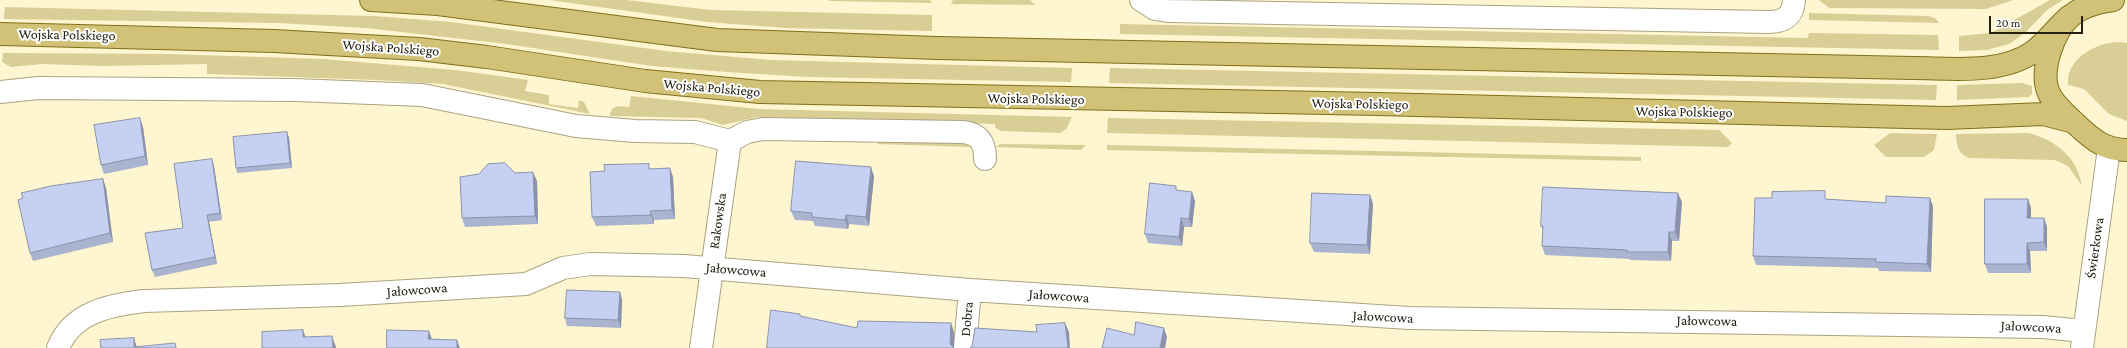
<!DOCTYPE html>
<html>
<head>
<meta charset="utf-8">
<style>
  body { margin:0 }
  #map { position:relative; width:2127px; height:348px; overflow:hidden; background:#fef6d0; font-family:"Crimson Pro",serif }
  canvas { display:block }
  .scale { position:absolute; left:1989px; top:16px; width:94px; height:18px; box-sizing:border-box; border:2px solid #232012; border-top:0; padding-left:5px; font-size:12px; line-height:14px; white-space:nowrap; color:#232012; -webkit-text-stroke:3px #fff; paint-order:stroke }
</style>
</head>
<body>
<div id="map">
<canvas width="2127" height="348"></canvas>
<div class="scale">20 m</div>
</div>
<script>
const c = document.querySelector('canvas').getContext('2d');
c.lineJoin = 'round';
function paint(path, color) {
  c.fillStyle = color;
  c.fill(path, 'evenodd');
}
function stroke(path, color, width, dash) {
  c.strokeStyle = color;
  c.lineWidth = width;
  c.lineCap = dash ? 'butt' : 'round';
  c.setLineDash(dash || []);
  c.stroke(path);
}
function drawText(font, color, halo, rows, align = 'center') {
  c.font = font + ' "Crimson Pro",serif';
  c.lineWidth = 4;
  c.setLineDash([]);
  c.textBaseline = 'middle';
  c.strokeStyle = halo;
  c.fillStyle = color;
  for (const [text, x, y, turn = 0] of rows) {
    c.save();
    c.translate(x, y);
    c.rotate((+turn || 0) * Math.PI / 180);
    c.textAlign = isNaN(turn) ? turn : align;
    if (halo) c.strokeText(text, 0, 0);
    c.fillText(text, 0, 0);
    c.restore();
  }
}
paint(new Path2D(`
  M549 0H626L711 10 932 15V31L785 28 707 22Z
  M828 0H930L932 3 830 1Z
  M953 0H1030L1035 5 951 4Z
  M1819 0H2013L1986 9 1829 8Z
  M2050 0H2063L2047 10 2026 32 2009 44 1987 50 1959 51V36L1991 33Z
  M5 7 374 16 451 22 666 51 771 60 1072 68 1071 82 807 77 727 72 652 66 506 44 366 28 278 23 4 19Z
  M1809 13 1928 16 1935 18 1939 23 1809 20Z
  M1120 24 1808 38 1809 33 1938 35 1939 50 1120 34Z
  M2118 42 2127 43V121L2109 114 2084 89 2068 85C2066 58 2096 43 2118 42Z
  M3 53 170 54 323 59 455 70 528 80 525 91 549 95V104L578 108 579 100 584 102 590 114 443 84 377 80 207 74V64L104 66 42 64 11 67 2 62Z
  M1110 68 1937 85 1936 100 1109 83Z
  M2023 83 2032 86V94L2029 97 1957 100V85Z
  M631 96 759 109 1072 117 1067 128 1061 133 1000 131 995 127V124L757 117 723 125 701 118 610 116C611 104 620 106 629 107Z
  M1108 118 1719 130 1732 143 1728 147 1107 133Z
  M1890 133 1937 134 1934 150 1924 157H1886L1874 145Z
  M2029 133C2057 141 2077 157 2082 186L2068 166 2055 160 1969 158C1957 153 1957 146 1956 134Z
  M880 139 960 141 970 147 877 144Z
  M1001 144 1086 145 1081 150 995 147Z
  M1107 145 1641 157V161L1107 150Z`), '#dace97');
const minor = new Path2D(`
  M1141 0 1155 9 1168 11 1768 22C1783 22 1793 17 1794 0
  M0 92 38 88 295 90 422 95 576 126 635 131 695 132 730 141 747 132 763 129 963 132C980 134 985 143 985 159
  M58 348C72 312 110 305 144 301L340 295 526 284 563 268 590 264 684 266 970 290 1409 318 2043 327 2083 331
  M701 348 730 141
  M965 348 970 290
  M2082 348 2109 148`);
const major = new Path2D(`
  M371 0 438 4 717 40 937 48 1913 68C1950 68 2000 75 2033 52 2047 42 2057 27 2070 16
  M2113 0C2098 2 2082 6 2071 16 2054 30 2040 70 2048 91 2053 105 2067 115 2077 125 2093 140 2105 150 2127 150
  M0 34 274 41 419 49 487 57 645 81 760 92 1377 104 1947 118 2043 114 2074 122`);
stroke(minor, '#aba380', 24);
stroke(major, '#806f1a', 24);
stroke(minor, '#fff', 22);
stroke(major, '#d1c278', 22);
paint(new Path2D(`
  M143 127 148 165 104 174 101 165Z
  M287 132 289 138 292 168 237 173 236 168Z
  M212 159 214 166 222 220 209 222 217 264 155 277 152 270 183 228Z
  M670 168 673 177 675 219 654 220V224L596 226 592 217 651 169Z
  M515 173 537 181 538 224 465 227 462 218Z
  M874 176 869 226 849 224 848 229 815 226 813 221 795 220 791 211Z
  M103 179 106 188 113 242 33 261 30 253Z
  M1178 191 1195 201 1192 227H1184L1182 246 1148 243 1145 234Z
  M1370 195 1373 204 1370 254 1314 252 1310 243Z
  M1827 199 1886 203 1933 206 1931 272 1879 271 1878 268 1756 265 1753 256Z
  M2028 199 2031 208V218H2044L2047 227V251H2030L2031 273H1988L1985 264Z
  M1682 202 1679 241H1672L1671 261 1630 260V259L1545 255 1542 246 1543 231 1541 226Z
  M620 292 622 300 621 328 567 326 565 318Z`), '#aab3d0');
paint(new Path2D(`
  M140 118 143 127 148 165 145 156Z
  M287 132 289 138 292 168 290 163Z
  M212 159 214 166 222 220 220 213Z
  M871 167 874 176 869 226 866 217Z
  M670 168 673 177 675 219 672 210Z
  M533 172 537 181 538 224 535 216Z
  M103 179 106 188 113 242 110 233Z
  M1192 192 1195 201 1192 227 1189 219Z
  M1678 193 1682 202 1679 241 1675 232Z
  M1370 195 1373 204 1370 254 1367 245Z
  M1930 198 1933 206 1931 272 1927 264Z
  M2028 199 2031 208V227L2027 218Z
  M650 211 654 220V224L651 215Z
  M207 215 209 222 217 264 215 257Z
  M846 215 849 224 848 229 845 220Z
  M1181 218 1184 227 1182 246 1179 237Z
  M2044 218 2047 227V251L2044 242Z
  M1669 232 1672 241 1671 261 1668 252Z
  M2027 243 2030 251 2031 273 2027 264Z
  M620 292 622 300 621 328 618 320Z
  M951 323 954 332V348L950 344Z
  M1065 323 1069 332 1070 348H1068Z
  M1164 328 1167 337 1165 348H1160Z
  M303 330 307 341 303 337Z
  M429 331 433 342 428 339Z
  M332 336 336 347V348H333Z
  M134 338 137 348 134 347Z
  M457 340 460 348H457Z`), '#8b92a9');
const building = new Path2D(`
  M140 118 145 156 101 165 94 125Z
  M287 132 290 163 236 168 233 137Z
  M212 159 220 213 207 215 215 257 152 270 145 233 183 228 174 164Z
  M796 161 871 167 866 217 846 215 845 220 812 217V213L791 211Z
  M505 163 515 173 533 172 535 216 462 218 460 177 479 174 488 164Z
  M649 164V169L670 168 672 210 650 211 651 215 592 217 590 172 605 171 604 165Z
  M103 179 110 233 30 253 18 200 23 198 21 193 51 186Z
  M1150 183 1176 186V190L1192 192 1189 219 1181 218 1179 237 1145 234Z
  M1543 187 1678 193 1675 232H1669L1668 252H1627V250L1542 246 1543 226H1541Z
  M1825 191V199L1886 203V196L1930 198 1927 264 1876 262V259L1753 256 1755 198H1772V192Z
  M1312 193 1370 195 1367 245 1310 243Z
  M1985 199H2028L2027 218H2044V242L2027 243V264H1985Z
  M567 290 620 292 618 320 565 318Z
  M771 310 800 314V316L857 328 858 321 951 323 950 344 954 348H767Z
  M1136 322 1164 328 1160 348H1102L1107 328 1134 335Z
  M1065 323 1068 348H970L972 346 975 328 1037 332 1036 325Z
  M303 330V337L332 336 333 348H262V332Z
  M387 330 429 331 428 339 457 340V348H387Z
  M134 338V347L175 343 176 348H101L100 340Z`);
paint(building, '#c6d0f2');
stroke(building, '#8b92a9', 1);
drawText('14px', '#232012', '#fff', [
  ["Wojska Polskiego",67,35,1],
  ["Wojska Polskiego",391,48,4],
  ["Wojska Polskiego",712,88,5],
  ["Wojska Polskiego",1036,99,1],
  ["Wojska Polskiego",1360,104,1],
  ["Wojska Polskiego",1684,112,1],
  ["Rakowska",718,221,-82],
  ["Świerkowa",2095,248,-82],
  ["Jałowcowa",736,270,5],
  ["Jałowcowa",417,290,-4],
  ["Jałowcowa",1059,296,4],
  ["Jałowcowa",1383,317,3],
  ["Dobra",967,319,-85],
  ["Jałowcowa",1707,321,1],
  ["Jałowcowa",2031,327,3]
]);
</script>
</body>
</html>
